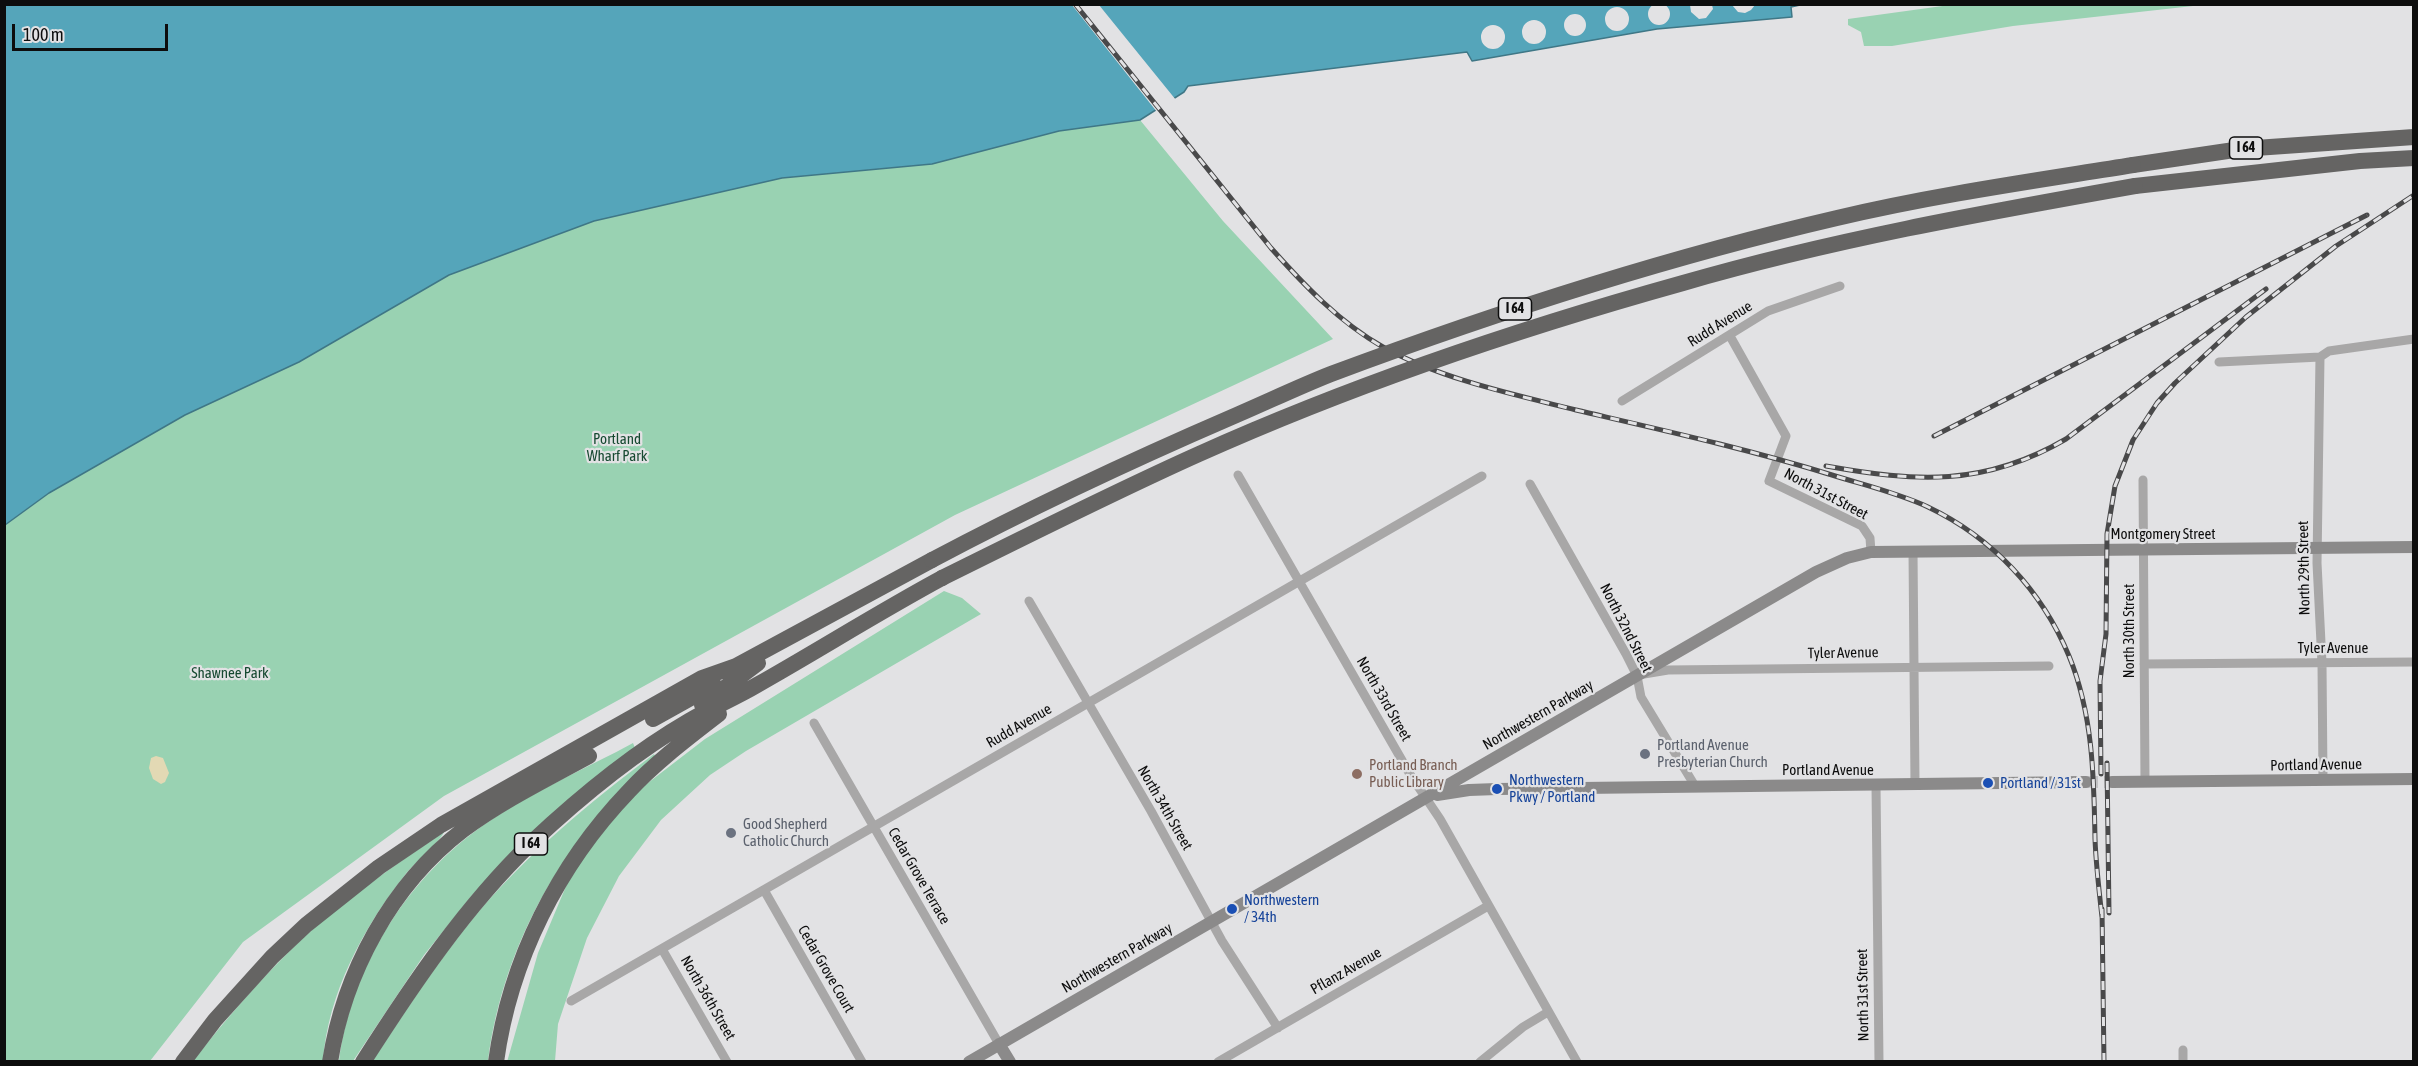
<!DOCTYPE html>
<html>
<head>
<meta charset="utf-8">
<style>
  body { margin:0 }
  #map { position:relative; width:2418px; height:1066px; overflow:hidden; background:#e2e2e4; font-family:"Asap Condensed",sans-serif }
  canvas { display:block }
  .frame { position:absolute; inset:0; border:6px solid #0d0d0d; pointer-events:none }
  .scale { position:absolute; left:12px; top:24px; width:156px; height:27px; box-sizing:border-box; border:3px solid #0d0d0d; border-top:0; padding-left:8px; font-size:18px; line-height:21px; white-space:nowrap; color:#0d0d0d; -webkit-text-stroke:4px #e2e2e4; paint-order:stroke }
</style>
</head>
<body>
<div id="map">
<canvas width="2418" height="1066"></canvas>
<div class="frame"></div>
<div class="scale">100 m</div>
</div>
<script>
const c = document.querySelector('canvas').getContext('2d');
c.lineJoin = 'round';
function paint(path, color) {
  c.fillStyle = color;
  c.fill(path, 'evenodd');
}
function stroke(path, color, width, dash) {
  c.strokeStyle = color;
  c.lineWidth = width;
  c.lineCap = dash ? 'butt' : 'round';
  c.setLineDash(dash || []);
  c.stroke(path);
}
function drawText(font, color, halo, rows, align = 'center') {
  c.font = font + ' "Asap Condensed",sans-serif';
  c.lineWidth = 4.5;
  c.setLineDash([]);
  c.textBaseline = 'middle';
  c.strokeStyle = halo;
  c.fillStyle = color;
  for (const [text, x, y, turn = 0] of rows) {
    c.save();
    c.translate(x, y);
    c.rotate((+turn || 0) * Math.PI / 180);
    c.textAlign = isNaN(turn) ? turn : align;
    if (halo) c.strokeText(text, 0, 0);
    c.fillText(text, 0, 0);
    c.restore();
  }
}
paint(new Path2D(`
  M1957 4H2202V5L2013 26 1892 46H1864L1861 32 1848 25V19Z
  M1140 120 1223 221 1333 339 955 515 444 796 243 942 150 1061H5L4 525 49 493 185 415 299 362 449 275 594 221 782 178 932 164 1059 131Z
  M944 591 962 598 981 614 746 751 710 775 661 820 619 876 587 938 558 1024 555 1061 507 1062 538 953 572 872 631 796 705 739Z
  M633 743 635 748 473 894 424 955 353 1061H339C352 962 412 870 497 816 540 788 589 767 633 743Z
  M654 754 655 756C566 838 504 939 488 1061L372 1062C405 1012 437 962 475 916 527 854 589 803 654 754Z
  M444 832C440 842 413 864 405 875 363 928 328 993 323 1061L192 1062C226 1019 262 977 302 939 345 899 395 865 444 832Z`), '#99d2b2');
paint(new Path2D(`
  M156 756 163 758 169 773 165 782 161 784 153 779 149 768 151 758Z`), '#e3d9b4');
const water = new Path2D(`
  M5 5H1800L1791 7 1792 17 1657 29 1472 61 1467 52 1188 86 1184 92 1140 120 1059 131 932 164 782 178 594 221 449 275 299 362 185 415 49 493 5 525Z`);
paint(water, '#55a5ba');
stroke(water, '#3f7786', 1.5);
paint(new Path2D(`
  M1648 14a11 11 0 1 1 22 0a11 11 0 1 1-22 0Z
  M1072 5H1099L1176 100 1157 112Z
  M1690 5H1712L1713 9 1706 18 1699 19 1691 12Z
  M1732 5V4L1755 5 1751 10 1745 13 1738 12Z
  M1605 19a12 12 0 1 1 24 0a12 12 0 1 1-24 0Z
  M1564 25a11 11 0 1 1 22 0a11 11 0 1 1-22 0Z
  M1522 32a12 12 0 1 1 24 0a12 12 0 1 1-24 0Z
  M1481 37a12 12 0 1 1 24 0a12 12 0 1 1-24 0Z`), '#e2e2e4');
stroke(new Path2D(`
  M2086 782H2112`), '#c2c2c4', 12, [12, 6]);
stroke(new Path2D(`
  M1730 336 1786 436 1769 481 1862 526 1870 538 1871 552
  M2320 357 2317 563 2322 663 2323 780
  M2219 362 2320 357 2329 351 2414 339
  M1622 401 1768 311 1840 286
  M1238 475 1411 776 1440 819 1577 1062
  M2143 480 2145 782
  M1530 484 1626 654 1637 676 1641 697 1695 786
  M1913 551 1915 784
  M1029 601 1151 811 1222 941 1278 1028
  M2144 664 2414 662
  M1644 674 1668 670 2049 666
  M814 723 999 1044
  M1876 785 1879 1062
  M764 890 862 1062
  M662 949 727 1062
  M571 1001 1482 476
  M2183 1050V1062
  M1218 1062 1488 906
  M1480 1062 1523 1027 1548 1012`), '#a8a7a7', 9);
stroke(new Path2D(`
  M2112 782 2414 779
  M1437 795 1469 790 1497 789 2086 782
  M999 1044 1010 1062
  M969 1062 1816 572 1847 558 1871 552 2414 547`), '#8b8a8a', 12);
stroke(new Path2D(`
  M2133 165 2241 149 2414 137
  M2135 186 2360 161 2414 158
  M702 705 758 663
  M653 719 714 685
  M183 1062 215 1020 272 957 306 925 379 867 441 825 702 678 736 666 932 560
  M330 1062C344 973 391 885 463 830 502 801 547 779 589 756
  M363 1062C413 984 464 908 531 843 579 798 632 754 689 721 711 708 735 698 757 685 819 650 879 612 942 578
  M496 1062C510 960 558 865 629 791 656 762 688 738 719 714`), '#656463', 16);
const rail = new Path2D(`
  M1075 4 1271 248C1304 285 1339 322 1383 347 1441 379 1512 394 1576 410 1662 430 1748 449 1832 475 1864 485 1898 493 1928 507 1993 538 2042 591 2069 656 2093 714 2094 778 2095 839 2096 865 2099 891 2102 917
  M1934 436 2367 215
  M1826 466C1916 482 1984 487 2066 439L2266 289
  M2107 763 2109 913
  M2101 774 2100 681 2106 634 2107 534 2115 486 2133 440 2157 403 2175 383 2246 317 2336 246 2414 195
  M2102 909 2104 1062`);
stroke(rail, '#49494a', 5);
stroke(rail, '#e2e2e4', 3, [9]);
stroke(new Path2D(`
  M932 560C1030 508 1130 461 1232 417 1265 403 1298 387 1331 374 1497 312 1665 258 1837 218 1934 195 2034 181 2133 165
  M942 578C1027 536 1112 493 1199 454 1355 384 1518 329 1683 283 1831 240 1983 213 2135 186`), '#656463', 16);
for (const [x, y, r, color] of [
  [1645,754,6,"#6b7280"],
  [1357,774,6,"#8d6e63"],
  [1988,783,6,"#1a4fb4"],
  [1497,789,6,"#1a4fb4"],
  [731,833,6,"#6b7280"],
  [1232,909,6,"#1a4fb4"]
]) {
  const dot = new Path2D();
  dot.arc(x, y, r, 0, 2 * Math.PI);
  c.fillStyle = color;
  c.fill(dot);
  stroke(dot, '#e2e2e4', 2);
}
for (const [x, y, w] of [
  [2246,148,33],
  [1515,309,33],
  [531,844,33]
]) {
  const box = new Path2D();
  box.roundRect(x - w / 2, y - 11, w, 22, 4.5);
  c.fillStyle = '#e2e2e4';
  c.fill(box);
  stroke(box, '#0d0d0d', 1.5);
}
drawText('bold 14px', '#0d0d0d', null, [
  ["I 64",2246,148],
  ["I 64",1515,309],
  ["I 64",531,844]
]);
drawText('15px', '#0d0d0d', '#e2e2e4', [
  ["Rudd Avenue",1720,324,-32],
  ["North 31st Street",1826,494,28],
  ["Montgomery Street",2163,534],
  ["North 29th Street",2304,568,-91],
  ["North 32nd Street",1626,628,63],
  ["North 30th Street",2129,631,-90],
  ["Tyler Avenue",2333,648],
  ["Tyler Avenue",1843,653,-1],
  ["North 33rd Street",1384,699,60],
  ["Northwestern Parkway",1538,715,-30],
  ["Rudd Avenue",1019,726,-30],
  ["Portland Avenue",2316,765,-1],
  ["Portland Avenue",1828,770],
  ["North 34th Street",1165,808,60],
  ["Cedar Grove Terrace",919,876,60],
  ["Northwestern Parkway",1117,958,-30],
  ["Cedar Grove Court",826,969,60],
  ["Pflanz Avenue",1346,971,-30],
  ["North 31st Street",1863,995,-91],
  ["North 36th Street",708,998,60]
]);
drawText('15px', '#164931', '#e2e2e4', [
  ["Portland",617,439],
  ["Wharf Park",617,456],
  ["Shawnee Park",230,673]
]);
drawText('15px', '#5b616d', '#e2e2e4', [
  ["Portland Avenue",1657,745],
  ["Presbyterian Church",1657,762],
  ["Good Shepherd",743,824],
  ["Catholic Church",743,841]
], 'left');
drawText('15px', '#785e54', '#e2e2e4', [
  ["Portland Branch",1369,765],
  ["Public Library",1369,782]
], 'left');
drawText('15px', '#164399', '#e2e2e4', [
  ["Northwestern",1509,780],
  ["Pkwy / Portland",1509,797],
  ["Portland / 31st",2000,783],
  ["Northwestern",1244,900],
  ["/ 34th",1244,917]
], 'left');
</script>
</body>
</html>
